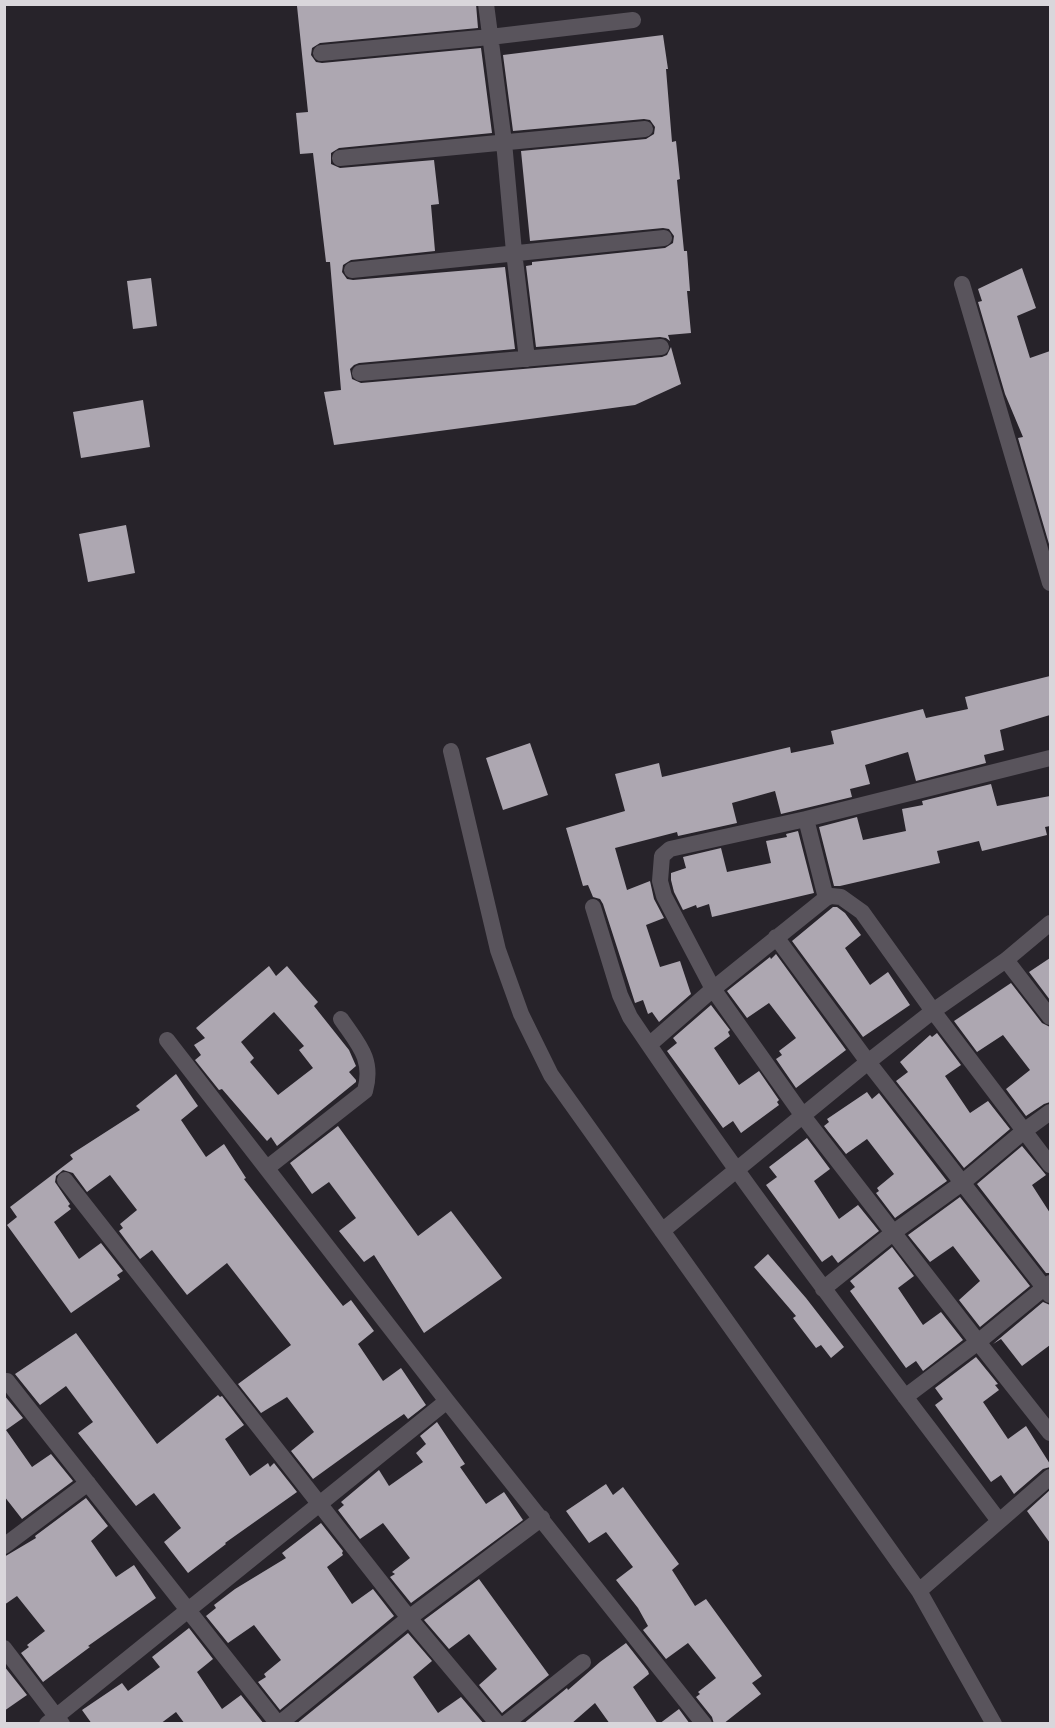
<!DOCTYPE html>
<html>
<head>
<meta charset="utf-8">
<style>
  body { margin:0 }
  #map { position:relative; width:1055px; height:1728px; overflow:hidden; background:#27232a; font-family:Arial,sans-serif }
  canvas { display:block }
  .frame { position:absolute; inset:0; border:6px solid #d9d6db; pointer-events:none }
</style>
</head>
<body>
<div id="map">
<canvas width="1055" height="1728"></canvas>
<div class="frame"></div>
</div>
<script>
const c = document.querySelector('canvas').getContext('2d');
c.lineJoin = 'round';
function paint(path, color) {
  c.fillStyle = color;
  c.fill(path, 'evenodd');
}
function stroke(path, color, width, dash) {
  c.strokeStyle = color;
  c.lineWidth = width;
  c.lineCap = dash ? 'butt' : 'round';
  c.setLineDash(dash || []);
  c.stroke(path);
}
paint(new Path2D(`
  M314 4H476L478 28 320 43 312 48 311 55 316 62 322 63 481 48 492 133 339 148 331 153V164L340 168 434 160 439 204 431 205 435 251 351 260 343 265 342 272 347 279 353 280 505 267 515 349 359 363 354 365 350 369 352 379 361 383 662 357 667 355 671 347 681 384 635 405 334 445 324 392 341 390 330 262H326L313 153 300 154 296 113 308 112 297 6Z
  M663 35 668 69H666L672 142 676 141 680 179 677 180 684 251H687L690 291H687L691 333 668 335 670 341 666 338 660 337 536 347 526 266 532 265V262L665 248 673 243 674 236 669 229 663 228 530 241 521 151 646 139 654 134 655 127 650 120 644 119 513 131 503 55Z
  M1022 268 1036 308 1017 316 1030 358 1050 351 1049 544 1018 438 1023 437 1005 394 978 302 982 301 978 289Z
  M151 278 157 326 133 329 127 281Z
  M143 400 150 447 81 458 73 412Z
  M126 525 135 573 88 582 79 534Z
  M1050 676V715L1000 730 1004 750 984 755 986 763 916 781 908 752 865 765 870 784 850 789 852 797 781 814 775 791 732 803 737 823 678 836 677 832 615 848 627 890 650 881 654 899 664 918 646 925 660 967 680 961 691 994 659 1022 652 1012 648 1014 643 1000 635 1003 603 904 600 899 593 897 588 885 583 886 566 828 625 811 615 774 659 763 662 777 790 747 791 753 834 744 831 731 923 709 926 718 968 709 965 697Z
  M530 743 548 795 503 810 486 758Z
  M991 784 997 806 1050 796V826L1045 827 1047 835 982 851 979 841 937 851 940 863 840 886H834L819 827 857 817 863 840 906 831 902 809 923 805 922 801Z
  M798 831 814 893 712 917 709 904 697 908 696 905 683 910 674 892 671 880V873L686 868 683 857 721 848 727 872 771 863 766 841 787 837 786 834Z
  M833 907H837L845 913 861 935 845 948 870 985 888 972 910 1005 863 1037 792 941Z
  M776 954 846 1050 796 1088 776 1059 782 1055 779 1051 796 1038 769 1003 747 1018 727 991 770 957 771 959Z
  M1050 958V1000L1029 972Z
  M269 966 276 976 287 966 303 985 318 1002 314 1006 349 1050 356 1066 349 1072 356 1080V1082L277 1146 271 1137 267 1141 222 1089 219 1090 195 1060 201 1055 194 1045 205 1038 196 1028ZM274 1012 304 1046 299 1050 313 1068 278 1095 250 1062 254 1058 241 1042Z
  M1011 983 1042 1023 1050 1027V1102L1044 1104 1026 1116 1006 1089 1030 1070 1003 1035 977 1052 954 1021Z
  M711 1005 730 1030 728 1032 730 1036 714 1048 739 1085 759 1071 779 1100 777 1102 779 1105 741 1133 733 1121 723 1128 667 1051 677 1043 673 1038Z
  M937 1033 961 1065 945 1076 970 1113 988 1101 1010 1129 964 1168 896 1081 908 1072 900 1062 930 1035 932 1037Z
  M176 1074 198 1106 181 1120 206 1157 224 1144 246 1178 244 1179 343 1306 351 1300 374 1331 358 1344 383 1381 401 1368 426 1405 408 1419 404 1414 385 1427 313 1479 291 1451 314 1432 287 1397 261 1413 238 1384 291 1345 227 1263 187 1295 152 1250 140 1259 119 1231 123 1228 120 1224 137 1210 110 1175 87 1192 73 1173 63 1170 56 1176 55 1182 70 1204 68 1206 71 1209 54 1222 79 1259 101 1243 123 1271 117 1275 120 1279 71 1313 7 1225 17 1217 10 1207 73 1159 70 1155 140 1110 136 1106Z
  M867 1092 872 1099 879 1093 947 1181 895 1218 876 1193 879 1191 877 1188 894 1174 867 1139 846 1154 824 1126 829 1122 827 1119Z
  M338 1126 418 1236 451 1211 502 1278 424 1333 374 1255 364 1262 339 1231 356 1218 329 1182 312 1194 290 1163Z
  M807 1138 830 1169 814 1181 839 1219 858 1205 879 1231 838 1263 832 1255 822 1262 766 1185 777 1177 769 1167Z
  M1022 1146 1046 1175 1032 1185 1050 1213V1273H1046L977 1184Z
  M960 1197 1030 1286 980 1327 959 1300 980 1281 953 1246 930 1262 908 1235Z
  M892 1247 914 1276 898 1288 923 1325 941 1312 963 1340 923 1371 916 1361 906 1368 850 1291 855 1287 850 1281Z
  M768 1254 806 1298 844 1347 831 1358 821 1345 816 1348 793 1318 796 1316 754 1267Z
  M1043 1302 1050 1305V1345L1022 1366 1001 1339 993 1344Z
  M76 1333 157 1444 218 1395 220 1397 222 1396 244 1425 225 1439 250 1476 268 1463 270 1467 274 1463 297 1492 225 1543 226 1544 188 1573 164 1542 181 1528 154 1493 136 1506 78 1433 93 1422 66 1386 40 1405 15 1374Z
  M976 1357 998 1384 995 1385 999 1390 983 1402 1008 1439 1026 1426 1050 1464V1467L1043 1469 1014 1494 1001 1475 991 1482 935 1405 943 1399 935 1388Z
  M4 1395 23 1418 6 1430 32 1467 51 1454 73 1481 22 1519 4 1496Z
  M437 1422 465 1464 460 1467 486 1504 504 1492 523 1520 411 1603 390 1577 395 1574 392 1572 410 1558 383 1523 360 1539 338 1510 344 1505 341 1502 379 1470 389 1486 423 1462 416 1453 426 1444 420 1436Z
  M606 1484 613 1495 623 1487 679 1564 672 1570 695 1606 706 1599 762 1676 752 1683 761 1694 723 1724H714L712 1717 696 1697 700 1694 698 1692 716 1678 688 1643 666 1659 643 1630 648 1626 638 1608 616 1580 633 1567 606 1532 589 1543 566 1511Z
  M1050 1490V1543L1027 1511Z
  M86 1498 108 1526 91 1541 116 1577 134 1565 156 1598 88 1646 90 1647 43 1682 21 1653 29 1647 27 1645 45 1631 17 1596 4 1605V1557L36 1538 35 1536Z
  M321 1523 343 1551 342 1553 343 1555 327 1567 352 1604 373 1589 394 1616 280 1710 258 1682 266 1677 264 1674 281 1660 254 1625 228 1643 206 1616 216 1608 214 1605 235 1589 286 1558 282 1553Z
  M479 1579 549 1675 502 1713 479 1685 497 1669 469 1634 449 1649 424 1620Z
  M189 1628 213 1659 197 1672 222 1709 241 1695 264 1724H185L176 1712 160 1724H92L82 1710 122 1683 128 1691 160 1667 152 1657Z
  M408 1633 432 1661 413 1677 438 1713 461 1697 484 1724H296Z
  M626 1643 648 1671 649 1674 633 1687 658 1724H610L595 1703 571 1724H523L567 1688 568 1690 600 1662Z
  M4 1666 27 1695 4 1711Z
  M679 1709 690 1724H659Z`), '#ada7b1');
stroke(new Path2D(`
  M486 4 504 142 514 252 527 359
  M321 53 490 37 633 20
  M340 158 645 129
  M352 270 664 238
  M962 284 1050 583
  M360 373 661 347
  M451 751 498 950 521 1014 551 1075 919 1591 994 1724
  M1050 758 806 819 670 849 662 856 660 881 664 896 713 989 803 1116 978 1342 1050 1433
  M806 819 826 898
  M593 907 620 995 630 1017 649 1045 713 989 826 898 831 896 841 897 862 912 933 1011 1050 1165
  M776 937 868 1062 1050 1295
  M1006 960 1050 1017
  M167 1040 447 1401 704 1724
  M649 1045C760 1208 881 1364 999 1521
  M267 1168 365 1091C374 1059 358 1044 341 1019
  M65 1180 409 1618 498 1724
  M662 1231 868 1062 933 1011 1006 960 1050 923
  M823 1289 894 1232 962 1183 1024 1131 1050 1112
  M4 1381H7L278 1724
  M905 1397 978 1342 1050 1283
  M4 1546 88 1483
  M919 1591 1050 1477
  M4 1648 62 1724
  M47 1724 447 1401
  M279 1724 409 1618 542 1518
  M505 1724 583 1662`), '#59545c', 16);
</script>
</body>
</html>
